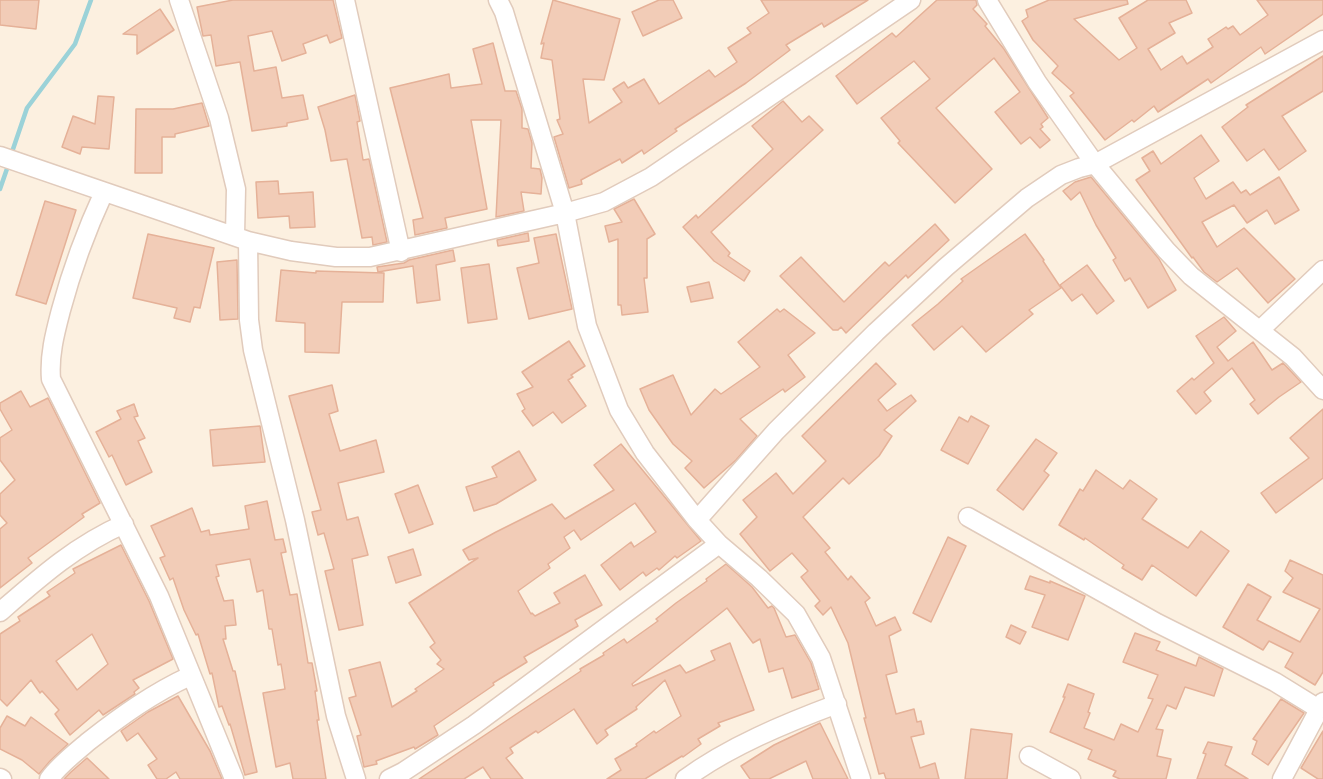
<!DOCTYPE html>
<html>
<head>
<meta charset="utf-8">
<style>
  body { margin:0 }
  canvas { display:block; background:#fcf0e0 }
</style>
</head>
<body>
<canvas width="1323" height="779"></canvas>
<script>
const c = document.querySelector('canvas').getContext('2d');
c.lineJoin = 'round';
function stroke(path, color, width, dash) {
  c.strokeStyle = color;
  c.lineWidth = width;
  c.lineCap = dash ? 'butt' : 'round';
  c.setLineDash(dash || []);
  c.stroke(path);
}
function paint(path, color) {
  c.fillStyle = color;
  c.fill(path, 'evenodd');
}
stroke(new Path2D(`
  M11 155 27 108 75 44 91 0
  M0 189 9 163`), '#9bd2d8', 4.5);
const building = new Path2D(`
  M0 0H39L36 29 0 25Z
  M233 0H333L342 38 330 43 327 35 303 44 306 53 282 61 272 31 248 36 254 71 276 67 282 98 303 95 308 119 287 123V126L252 131 240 62 216 66 211 35 203 36 197 7Z
  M553 0 620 19 604 80 583 79 589 123 622 102 613 89 624 82 628 88 644 79 659 104 709 70 715 77 737 62 728 48 751 33 747 28 769 13 761 0H868L824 27 822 23 786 45 790 50 746 83 675 129 677 131 644 154 642 150 622 163 620 159 581 180 582 184 569 188 554 137 563 134 557 120 560 119 552 60 541 58 544 43 541 44Z
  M659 0H673L682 18 643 36 632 12Z
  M937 0H976L977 5 973 9 987 24 985 26 1004 49 1048 118 1041 124 1043 127 1040 129 1050 140 1040 148 1030 137 1021 144 995 112 1020 92 994 58 936 108 992 169 955 203 898 143 900 141 881 118 930 79 914 61 857 104 836 76 892 33 896 37Z
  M1049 0H1127L1128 4 1074 19 1119 60 1137 48 1119 18 1148 0H1186L1192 13 1169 23 1175 33 1148 49 1161 70 1182 56 1187 64 1213 47 1208 39 1226 27 1228 29 1233 26 1240 35 1268 15 1257 0H1323V14L1265 54 1261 47 1211 83 1208 79 1158 112 1154 106 1134 122 1132 120 1105 140 1070 96 1074 93 1052 73 1058 66 1033 40 1022 21 1028 17 1026 10Z
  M160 9 174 30 137 54V35L123 34Z
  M493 43 505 91H516L522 109V128L528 129 532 143 531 168 540 169 542 178 541 194 521 192 524 211 496 217 501 120H471L487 209 445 218 447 228 415 235 413 220 423 218 390 88 449 74 451 88 482 84 473 49Z
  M1323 56V91L1282 116 1306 151 1279 170 1264 149 1247 161 1222 127 1248 107 1246 105Z
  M355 95 360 121 357 122 363 160 369 159 387 242 373 245 372 237 362 238 347 159 331 161 325 130 318 107Z
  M98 96 114 97 109 149 82 147 80 154 62 147 73 116 95 124Z
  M783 101 802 122 809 116 823 130 711 232 730 253 728 256 750 271 744 281 714 261 683 227 696 215 698 218 773 149 752 126Z
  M202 103 209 126 175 134V137H162V173H135L136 109H173Z
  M1201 135 1219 161 1194 178 1206 199 1233 182 1241 193 1246 190 1250 195 1279 177 1299 210 1275 224 1267 210 1247 223 1234 205 1202 222 1217 247 1244 228 1295 279 1268 303 1237 268 1217 282 1204 272 1193 257 1192 258 1136 180 1150 171 1142 158 1153 151 1161 164Z
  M1091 177 1159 259 1176 290 1148 308 1130 278 1125 281 1113 260 1116 258 1096 225 1080 192 1071 200 1063 191 1075 182Z
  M278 181 279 194 313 192 315 227 290 228 289 216 258 218 256 182Z
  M634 199 655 234 647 239V278H644L648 312 622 315 621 305H618V239L609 242 605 226 622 222 614 209Z
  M45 201 76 210 46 304 16 295Z
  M935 224 949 240 908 278 906 275 846 333 841 327 838 330H833L780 276 801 257 844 302 885 262 889 266Z
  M528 233 529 241 498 246 497 240Z
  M148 234 214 248 200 308 194 307 190 322 174 318 177 308 133 298Z
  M556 234 572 309 529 319 517 268 539 263 534 238Z
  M1025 234 1044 260 1043 261 1061 288 1029 310 1033 314 986 352 962 326 934 350 912 325 938 304 963 281 961 279Z
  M453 250 455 261 436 265 440 300 417 303 413 266 378 272 377 267 404 263 409 260Z
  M237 260 238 319 220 320 217 262Z
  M489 264 497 319 468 323 461 268Z
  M1087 265 1114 301 1097 314 1082 294 1072 301 1060 285Z
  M281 270 316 273V271L384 273 383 302H342L339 353 305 352V323L276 321Z
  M709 282 713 298 691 302 687 287Z
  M777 309 780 312 784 309 815 333 788 355 805 377 785 392 783 389 740 419 757 436 736 460 704 488 685 468 692 461 673 444 649 410 640 389 673 375 691 415 715 389 721 394 760 367 738 342Z
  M1224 317 1236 331 1217 347 1228 361 1253 342 1272 370 1283 363 1301 382 1279 397 1258 414 1250 404 1255 400 1232 368 1204 392 1211 401 1196 414 1177 391 1192 378 1194 380 1214 363 1196 336Z
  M569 341 585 366 571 375 573 377 568 380 586 406 562 423 553 412 533 426 522 411 525 409 517 394 533 387 522 372Z
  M876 363 896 384 878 400 887 411 911 395 916 401 884 430 892 436 879 456 849 484 843 478 803 517 830 548 825 552 848 580 851 576 870 598 865 602 876 626 895 617 901 630 889 636 897 672 886 675 896 714 914 709 917 722 921 721 924 734 911 737 920 768 935 763 939 779H886L884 773 879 774 864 718H866L848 643 831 607 823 615 815 606 820 601 801 577 808 571 792 553 770 571 740 534 757 517 743 500 776 473 793 494 826 461 802 436Z
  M332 385 338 411 329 414 340 451 376 440 384 472 338 483 347 520 358 517 368 555 352 559 363 625 339 630 325 571 334 569 324 533 318 535 312 512 321 510 289 396Z
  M21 391 30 407 48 398 100 503 82 514 84 517 28 558 32 563 0 588V529L7 523 0 515V494L15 480 0 460V438L12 430 0 409V403Z
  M134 404 138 416 134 417 145 438 138 441 152 472 126 485 112 455 109 457 96 432 121 419 117 411Z
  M1323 409V478L1276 513 1261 493 1309 458 1290 438Z
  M971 416 989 426 968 464 941 450 959 417 968 422Z
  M260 426 265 462 213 466 210 430Z
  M1036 439 1057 453 1044 471 1049 475 1023 510 997 490Z
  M621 444 701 541 677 558 675 556 659 570 657 568 646 576 643 572 620 590 601 565 631 542 634 547 656 532 635 503 581 540 574 530 564 537 570 548 548 564 550 568 518 591 531 614 532 613 535 616 560 603 554 593 585 575 602 605 575 620 578 626 524 657 527 662 493 683 494 685 434 726 438 735 415 749 414 747 376 761 377 764 364 767 357 736 361 735 349 698 356 696 349 670 380 662 392 707 417 691 415 689 444 669 437 664 441 660 430 647 435 643 409 603 478 558 469 560 463 550 496 532 552 504 565 519 614 490 594 465Z
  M519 451 536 480 496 504 474 511 466 487 497 477 492 467Z
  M1096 470 1123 489 1130 480 1157 499 1142 519 1188 548 1201 531 1229 551 1196 596 1152 565 1142 580 1122 568 1124 565 1085 538 1084 540 1059 525 1080 489 1083 491Z
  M418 485 433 524 409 533 395 494Z
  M267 501 275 540 283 539 286 552 281 553 290 595 297 594 308 663H312L317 691H315L319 720H317L326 779H293L290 763 276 767 263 693 285 689 281 664 278 665 272 629H269L263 590 257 592 250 559 216 565 219 576 216 577 224 601 233 600 236 625 225 626 226 639H223L233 671H235L257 772 245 775 230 724 229 725 222 706 219 707 212 673 210 674 198 634 196 635 184 610 173 578 170 580 160 558 165 556 151 526 192 508 201 532 209 530 210 535 249 529 245 506Z
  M948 537 966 546 931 622 913 613Z
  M121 545 149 601 173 659 133 680 139 688 134 692 135 694 103 715 99 710 70 735 55 714 59 710 42 691 40 693 31 680 7 706 0 699V634L20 621 18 617 50 596 47 592 75 573 73 569ZM92 634 108 664 77 690 56 661Z
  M413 549 421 575 396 583 388 557Z
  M1290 560 1323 575V672L1315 685 1285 667 1293 653 1269 641 1263 650 1223 627 1248 584 1271 597 1257 620 1300 642 1320 609 1283 592 1293 578 1285 571Z
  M726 564 752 587 768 608 772 606 774 608 786 637 795 635 811 663 819 689 792 698 783 668 769 672 760 639 753 643 727 608 632 684 633 686 680 665 686 673 715 660 711 651 730 643 754 710 718 723 720 726 698 739 701 744 683 757 682 756 645 779H607L621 770 615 759 637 746 636 744 654 731 656 733 681 716 665 680 636 707 637 709 605 730 608 735 597 744 574 709 538 733 536 731 510 748 513 753 506 758 523 779H491L483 767 464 779H419L581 671 580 669 604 655 603 653 624 639 627 643 658 621 656 619 676 603 707 581 706 579Z
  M1030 576 1050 583V581L1085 596 1068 640 1032 627 1045 595 1025 589Z
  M1011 625 1026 632 1020 644 1006 637Z
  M1135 633 1160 642 1156 650 1196 666 1199 657 1223 669 1214 696 1185 687 1176 709 1167 705 1156 729 1163 730 1157 756 1171 759 1166 779H1120L1113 776 1116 771 1088 759 1092 750 1050 732 1065 697H1063L1068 684 1094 694 1088 712 1090 713 1084 728 1114 740 1121 724 1138 732 1153 699 1148 698 1158 675 1123 662Z
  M178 696 210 751 222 779H180L176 772 166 779H157L148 765 157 759 138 733 127 741 121 731 148 712Z
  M1281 699 1304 713 1268 765 1252 754 1257 741 1253 739Z
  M7 716 25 726 31 717 68 744 50 761 39 774 22 760 0 749V728Z
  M820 723 848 779H813L806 761 769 779H750L741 766 774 745Z
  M971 729 1012 734 1007 779H965Z
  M1323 731V779H1318L1301 768Z
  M1208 742 1232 747 1225 765 1248 779H1197L1206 754 1203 753Z
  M87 758 109 779H64L71 772Z`);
paint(building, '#f2ccb7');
stroke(building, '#e5b198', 1.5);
const minor = new Path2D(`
  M179 0 219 118 236 189 235 235
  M345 0 401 252
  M498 0 504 12 565 213 587 326 619 410 645 453 697 520 719 544 759 578 796 614 821 658 861 779
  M987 0 1037 82 1095 164 1166 250 1191 276 1293 357 1323 390
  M0 156 248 241 291 251 336 257H370L565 213 604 202 651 177 911 0
  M104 192C86 231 72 269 61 310 55 333 49 355 51 379L159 596 234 779
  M248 241 249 320 253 350 295 520 336 716 356 779
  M1260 330 1323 270
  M968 517 1157 623 1275 682 1319 709
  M697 520 776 431 876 332 946 267 1027 198 1061 175 1079 168 1095 164 1323 40
  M0 612C39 578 76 545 124 524
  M1029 756 1071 779
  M0 778 2 779
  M49 779C60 764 75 753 89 741 121 716 153 693 190 676
  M389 779 403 772 474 725 719 544
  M685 779C728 747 786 723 837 704
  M1282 779 1323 702`);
stroke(minor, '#e1cbbc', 21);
stroke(minor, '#fff', 18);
</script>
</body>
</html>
